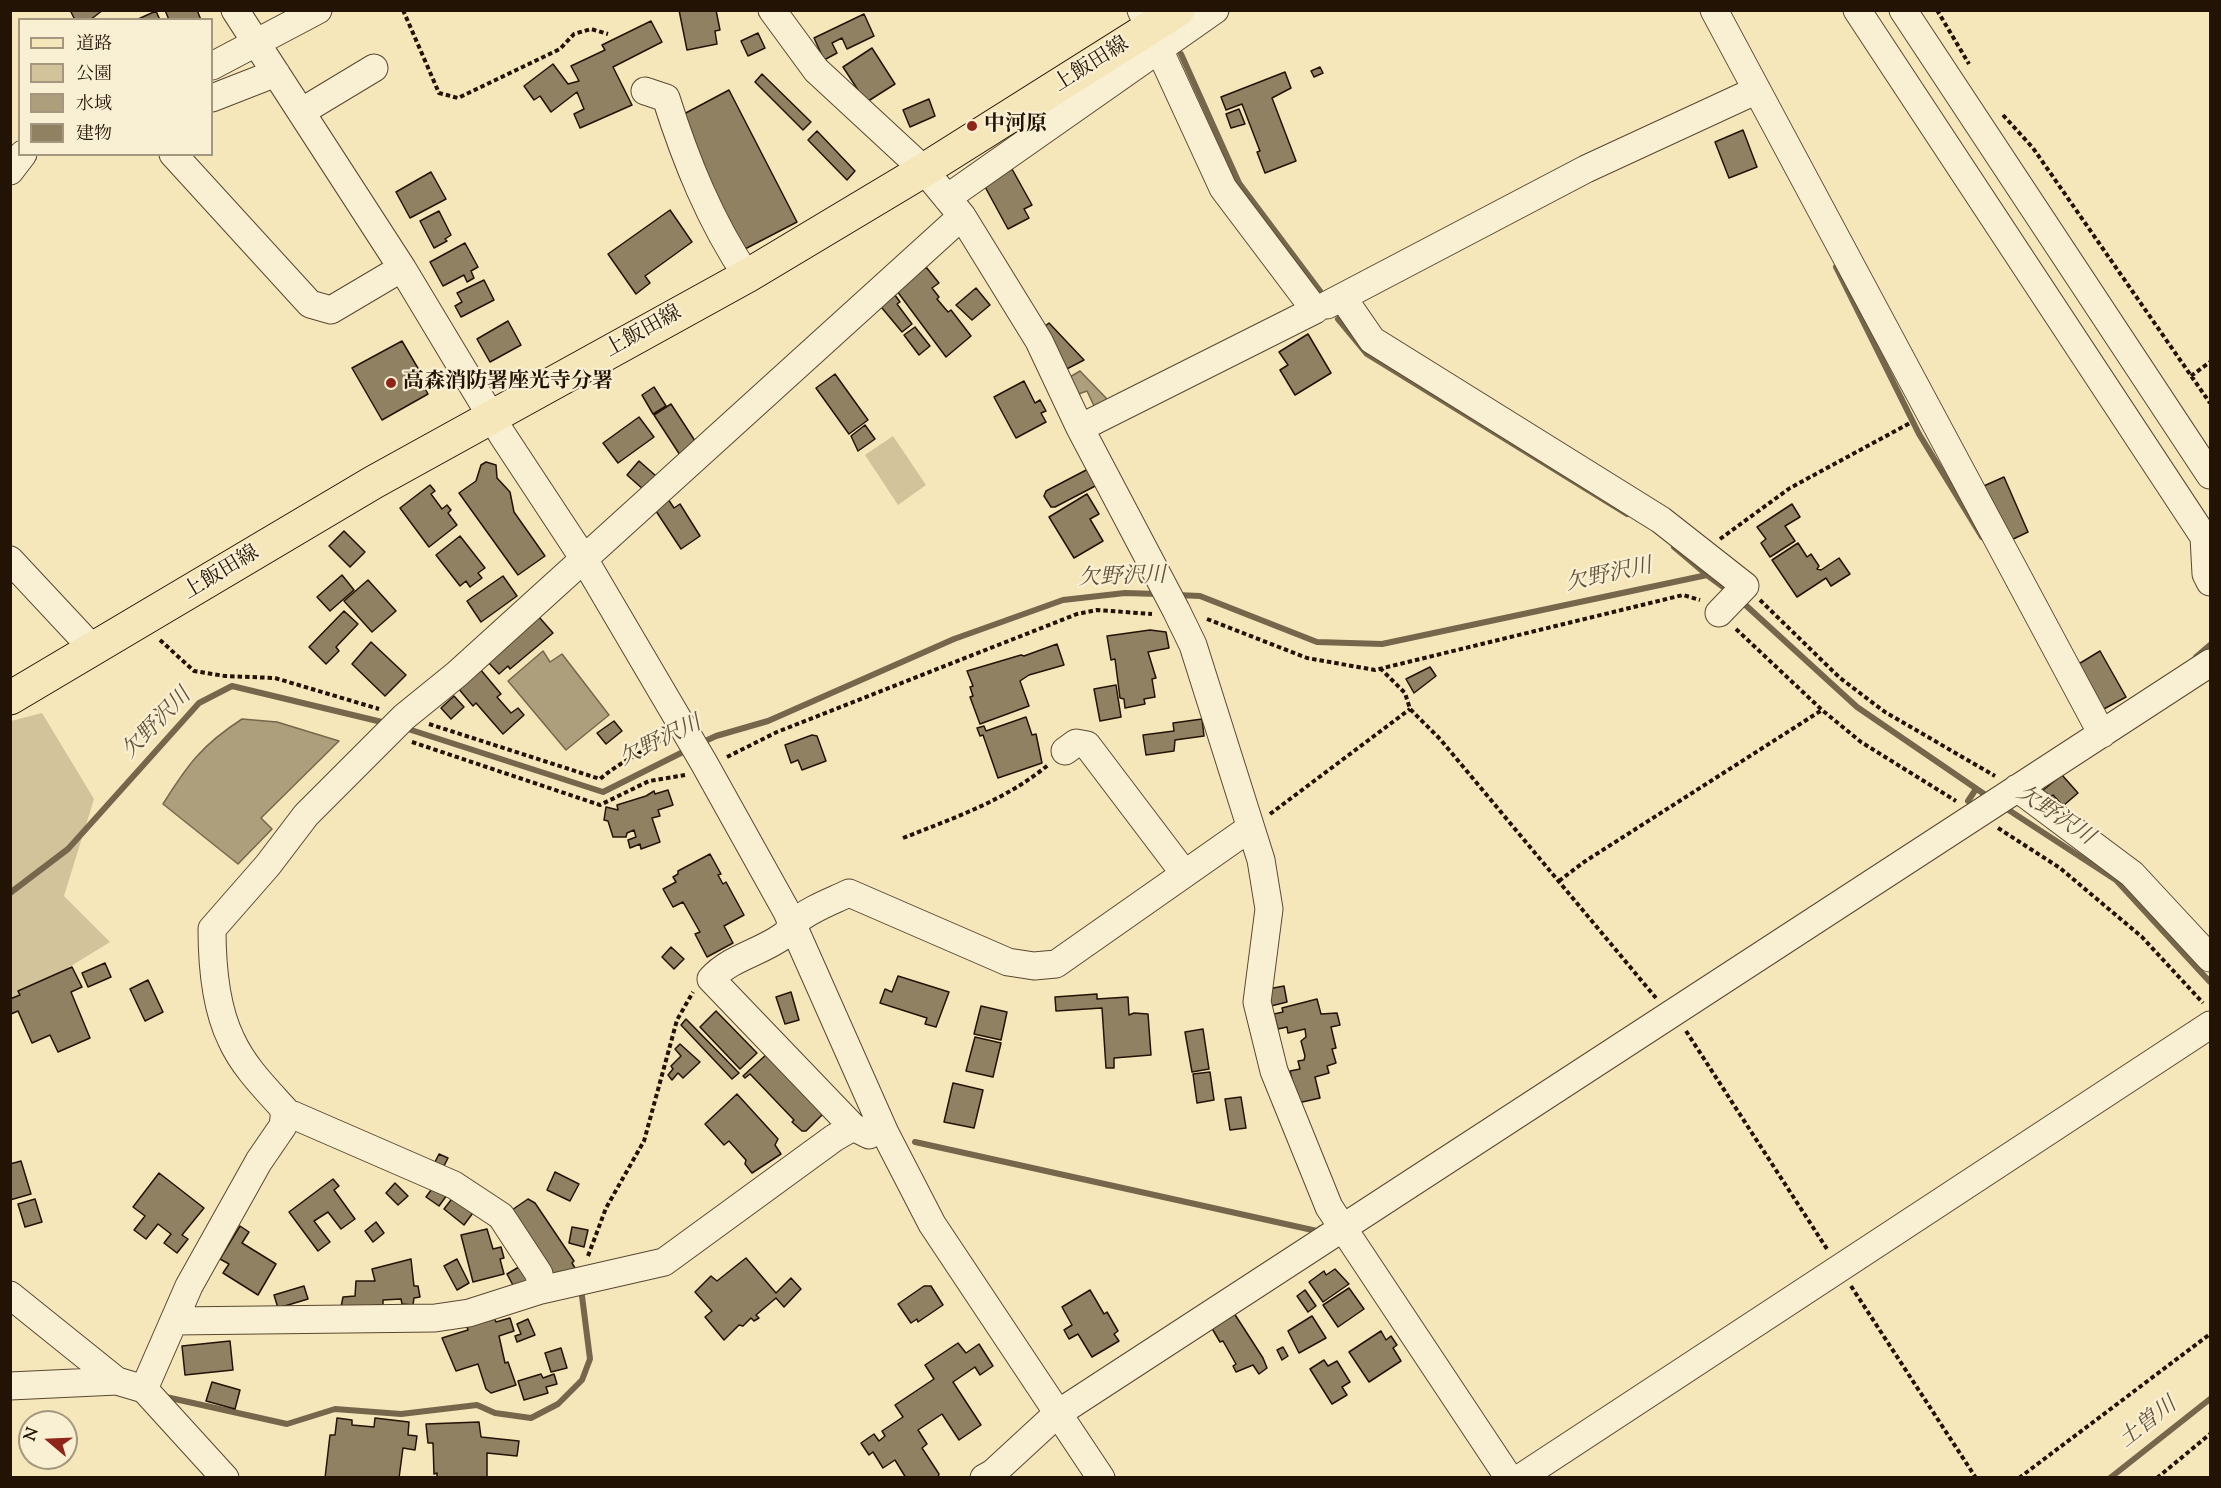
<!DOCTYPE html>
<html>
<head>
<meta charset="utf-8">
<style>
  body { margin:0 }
  #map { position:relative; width:2221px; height:1488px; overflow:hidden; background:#f6e7ba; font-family:"Sorts Mill Goudy","Noto Serif JP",serif }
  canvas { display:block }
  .frame { position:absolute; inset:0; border:12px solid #231305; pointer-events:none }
  .legend { position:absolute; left:18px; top:18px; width:195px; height:138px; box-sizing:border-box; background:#f9efd2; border:2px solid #a39780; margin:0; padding:8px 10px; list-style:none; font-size:18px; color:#231305 }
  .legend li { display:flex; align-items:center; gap:12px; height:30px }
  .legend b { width:30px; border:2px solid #a39780 }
  .north { position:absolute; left:18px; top:1410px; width:60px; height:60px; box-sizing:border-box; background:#f9efd2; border:2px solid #a39780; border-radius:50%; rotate:289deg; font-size:16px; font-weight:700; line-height:24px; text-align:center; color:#231305 }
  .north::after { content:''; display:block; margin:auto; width:21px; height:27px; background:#8f2418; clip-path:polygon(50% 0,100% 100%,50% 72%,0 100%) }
</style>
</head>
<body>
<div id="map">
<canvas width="2221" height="1488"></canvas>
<div class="frame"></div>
<ul class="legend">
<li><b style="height:8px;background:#f6e7ba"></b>道路</li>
<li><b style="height:16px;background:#d2c39b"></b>公園</li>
<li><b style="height:16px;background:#ae9f7c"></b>水域</li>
<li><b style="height:16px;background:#918163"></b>建物</li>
</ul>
<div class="north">N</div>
</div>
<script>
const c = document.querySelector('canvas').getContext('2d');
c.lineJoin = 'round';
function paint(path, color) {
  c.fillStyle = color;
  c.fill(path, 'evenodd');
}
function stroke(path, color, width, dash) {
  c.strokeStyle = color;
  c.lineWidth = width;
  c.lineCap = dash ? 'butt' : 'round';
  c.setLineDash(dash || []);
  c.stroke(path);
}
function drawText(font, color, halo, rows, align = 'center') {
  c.font = font + ' "Sorts Mill Goudy","Noto Serif JP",serif';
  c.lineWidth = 4.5;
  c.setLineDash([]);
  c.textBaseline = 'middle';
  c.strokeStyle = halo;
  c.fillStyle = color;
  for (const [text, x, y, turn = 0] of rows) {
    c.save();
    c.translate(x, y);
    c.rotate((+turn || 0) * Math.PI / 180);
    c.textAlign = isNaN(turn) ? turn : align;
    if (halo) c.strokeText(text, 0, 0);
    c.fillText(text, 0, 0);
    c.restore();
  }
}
paint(new Path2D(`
  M893 436 926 485 898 505 865 455Z
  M42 713 94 799 64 896 110 942 11 1003V721Z`), '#d2c39b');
const water = new Path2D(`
  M1080 371 1108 400 1094 406 1087 391 1073 396 1065 380Z
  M543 651 550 662 562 654 609 715 566 750 508 681Z
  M242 719 277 722 339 741 261 818 272 829 238 864 163 804C188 764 202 745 242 719Z`);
paint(water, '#ae9f7c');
stroke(water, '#76674c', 1.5);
stroke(new Path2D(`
  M1181 54 1239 183 1320 291
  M1836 267 1919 434 1982 537
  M1338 319 1367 354 1627 514
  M1674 547 1707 575
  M1177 595 1200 596 1317 642 1382 644 1707 575 1730 592
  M1740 600 1857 707 1990 798
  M2196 657 2210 645
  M405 728 603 792 687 750
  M701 743 716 736 768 721 954 639 1063 600 1125 593 1158 594
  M1968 801 1976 789
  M2004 807 2116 880 2210 982
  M10 893 68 849 199 703 232 686 386 723
  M915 1142 1317 1231 1321 1228
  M166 1397 287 1424 335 1409 401 1414 477 1405 495 1413 531 1418 558 1404 582 1380 590 1359 582 1296
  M2110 1478 2210 1399`), '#76674c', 6);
const building = new Path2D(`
  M70 10H103L90 20H75Z
  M165 10H197L201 20H169Z
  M679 10H716L720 30 715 31 717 44 687 50Z
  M156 11 160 20H136Z
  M864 14 874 36 847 49 842 38 832 43 837 53 824 60 814 38Z
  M651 21 662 42 613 67 632 105 580 128 574 114 584 109 577 92 551 112 540 96 534 100 524 86 553 64 568 84 579 81 571 66 605 50 602 45Z
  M758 33 765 48 748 56 741 41Z
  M872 48 895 84 862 105 854 92 858 90 843 67Z
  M1320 67 1323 73 1314 77 1311 71Z
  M1285 72 1291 88 1272 98 1296 161 1265 173 1257 152 1260 151 1242 104 1226 110 1221 97Z
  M762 74 811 122 803 130 755 82Z
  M729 90 797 222 743 250 686 136 682 115Z
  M929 99 935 116 910 127 903 110Z
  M1239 109 1245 124 1231 128 1226 114Z
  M1743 130 1757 167 1729 178 1715 142Z
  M817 131 855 171 847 180 808 140Z
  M1012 169 1032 205 1024 209 1029 218 1008 229 984 185Z
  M431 172 446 199 410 218 396 192Z
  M670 210 692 242 645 276 650 283 636 294 608 254Z
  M439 211 451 235 445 239 447 241 434 248 420 221Z
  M465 243 478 267 471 271 474 278 467 282 464 275 443 286 430 262Z
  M926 267 939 283 932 288 939 297 937 299 948 312 951 310 971 336 946 357 897 291Z
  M484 280 494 300 461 317 455 306 462 302 457 293Z
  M976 288 990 305 972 320 956 305Z
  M892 291 900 302 897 304 912 324 902 332 877 302Z
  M508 321 521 345 490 362 477 339Z
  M1049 323 1084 360 1059 373 1039 331Z
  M915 327 930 346 919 355 904 335Z
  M1308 334 1331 373 1295 395 1280 370 1288 365 1279 352Z
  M402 341 419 370 416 372 428 394 382 420 352 368Z
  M835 374 868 420 849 434 816 388Z
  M1024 381 1035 403 1040 400 1046 411 1041 413 1046 422 1016 438 994 397Z
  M654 387 666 406 653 414 642 395Z
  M671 404 697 444 680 455 654 415Z
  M639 417 654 437 618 463 603 443Z
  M865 425 875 439 858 451 851 436Z
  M639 461 656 476 644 490 627 475Z
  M486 462 496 465 497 478 510 492 514 512 545 556 518 575 459 493 476 481 481 465Z
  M1090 468 1099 484 1055 507H1051L1044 496 1046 491Z
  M2004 477 2028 532 2007 542 1977 489Z
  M430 485 435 491 431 494 442 509 447 505 451 510 448 513 457 525 429 547 400 508Z
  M1087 494 1099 514 1090 519 1103 541 1074 558 1049 517Z
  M668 499 674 508 680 504 700 536 681 549 654 508Z
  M1792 504 1800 517 1785 526 1795 541 1770 557 1761 543 1766 539 1757 527Z
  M344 531 365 552 350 567 329 546Z
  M460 536 485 568 478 573 482 578 470 587 466 581 460 586 436 555Z
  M1798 543 1807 557 1811 554 1819 566 1817 569 1821 570 1839 558 1850 574 1831 586 1826 578 1797 597 1772 560Z
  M342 575 354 590 330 611 317 597Z
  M503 576 517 596 481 622 467 601Z
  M368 580 396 611 372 632 344 601Z
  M344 611 358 624 336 647 339 651 326 664 309 647Z
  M539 617 553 633 510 669 508 666 499 674 487 661Z
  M1150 630 1166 632 1169 648 1148 652 1156 678 1152 679 1155 697 1144 699 1145 704 1125 708 1124 699 1120 698 1115 659 1111 660 1107 636Z
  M371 642 406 675 385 696 352 664Z
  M1057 644 1064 665 1029 675 1020 681 1029 706 980 724 970 697 973 696 970 687 973 686 967 671 1021 655 1024 656Z
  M2100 651 2126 697 2102 710 2077 665Z
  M1430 667 1436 676 1414 693 1406 679Z
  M480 669 501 694 497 697 511 713 518 708 524 715 503 734 476 703 473 706 458 688Z
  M1116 685 1121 717 1100 721 1094 689Z
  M454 696 464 707 451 719 441 708Z
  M1026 717 1032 735 1036 734 1042 763 998 778 983 735 980 736 977 728 984 726 986 731Z
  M1202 719 1204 736 1175 740 1174 751 1146 755 1143 735 1174 731 1173 723Z
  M614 721 622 731 606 744 597 733Z
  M812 735 817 736 826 761 802 770 798 760 791 763 785 745Z
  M2062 775 2078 793 2063 806 2053 795 2049 798 2042 791Z
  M668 790 673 805 658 810 660 816 652 818 660 842 641 849 640 844 630 848 628 840 636 837 634 830 627 833 626 837H613L608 821 604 820 606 807 618 810 617 805 646 796 654 791 655 794Z
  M710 854 721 874 718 875 723 884 726 882 744 915 724 926 733 943 707 957 695 934 700 932 683 902 673 907 663 889 676 882 673 877 678 874V871Z
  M671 947 684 959 674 969 662 957Z
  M105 963 111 977 88 987 82 973Z
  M72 967 82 987 71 992 90 1038 58 1052 50 1035 32 1043 18 1011 11 1014 10 999 20 995 18 991Z
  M898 976 949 992 936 1027 925 1024 927 1018 880 1003 885 989 892 992Z
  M148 980 163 1012 145 1021 130 989Z
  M1284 986 1287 1002 1271 1006 1268 989Z
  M791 992 799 1020 785 1024 776 997Z
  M1097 994V999L1128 997 1129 1015 1134 1013 1148 1014 1151 1055 1114 1058V1068H1106L1102 1008 1056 1011 1055 997Z
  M1317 999 1321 1014 1337 1013 1340 1025 1331 1027 1336 1048 1332 1049 1336 1063 1327 1066 1329 1073 1315 1077 1320 1098 1298 1103 1290 1071 1300 1069 1298 1061 1304 1060 1305 1056 1301 1041 1306 1037 1305 1029 1288 1033 1287 1027 1278 1029 1274 1014 1283 1012 1282 1008Z
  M981 1006 1007 1012 1001 1040 974 1034Z
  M716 1011 757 1053 740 1069 700 1027Z
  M686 1019 739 1073 732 1079 681 1025Z
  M1203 1029 1209 1069 1192 1072 1185 1032Z
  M975 1037 1001 1043 993 1077 966 1071Z
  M680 1044 700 1062 683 1078 678 1073 672 1080 668 1075 673 1069 671 1066 681 1056 675 1049Z
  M768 1053 824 1113 806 1131H802L792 1122 794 1120 750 1074 745 1078 743 1076Z
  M1210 1072 1214 1100 1197 1103 1193 1074Z
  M953 1083 983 1090 974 1128 944 1122Z
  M737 1094 778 1139 775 1145 781 1154 752 1173 745 1164 746 1160 729 1141 724 1145 705 1124Z
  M1241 1097 1246 1128 1230 1130 1225 1099Z
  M439 1154 448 1158 441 1172 432 1168Z
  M21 1161 31 1194 10 1200V1164Z
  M555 1172 579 1184 570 1201 547 1190Z
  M159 1173 204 1208 182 1235 188 1239 177 1253 164 1243 171 1234 158 1224 146 1239 134 1230 145 1216 133 1207Z
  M333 1179 339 1186 334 1190 355 1219 341 1229 328 1212 314 1221 330 1242 318 1251 289 1212Z
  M395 1183 408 1196 398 1205 386 1193Z
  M434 1186 447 1195 439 1206 426 1197Z
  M455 1195 475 1210 464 1225 444 1209Z
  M35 1199 42 1222 25 1227 18 1204Z
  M528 1199 535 1203 574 1261 572 1263 575 1268 552 1283 506 1214Z
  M376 1222 384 1233 373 1242 365 1231Z
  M240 1226 249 1232 242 1243 276 1264 258 1295 223 1273 229 1264 220 1259Z
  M572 1227 588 1230 584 1247 569 1243Z
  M487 1229 493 1249 501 1247 504 1258 500 1259 504 1274 473 1282 461 1235Z
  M746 1258 776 1293 791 1278 801 1289 784 1307 776 1298 756 1315 759 1318 754 1321 751 1318 743 1326 739 1325 724 1340 705 1317 712 1311 695 1292 711 1276 717 1281Z
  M411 1259 414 1286H418L420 1297 414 1298 413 1305 402 1304 401 1299 383 1300V1305L341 1307 343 1297 355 1296 356 1281H375L372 1269Z
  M457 1259 469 1283 457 1290 444 1266Z
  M524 1264 531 1278 515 1289 507 1274Z
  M1335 1269 1349 1284 1323 1302 1309 1282 1324 1271 1326 1275Z
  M304 1286 308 1299 278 1308 274 1295Z
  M924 1286H931L943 1305 918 1322 917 1319 911 1323 898 1304Z
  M1349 1288 1364 1309 1338 1327 1323 1305Z
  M1090 1290 1104 1314 1107 1312 1118 1331 1114 1334 1119 1341 1092 1357 1078 1334 1069 1339 1064 1330 1072 1325 1062 1307Z
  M1305 1290 1316 1306 1308 1312 1297 1296Z
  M1232 1310 1263 1358 1267 1368 1259 1374 1253 1365 1236 1372 1233 1366 1236 1364 1223 1341 1220 1342 1210 1325Z
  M493 1315 496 1322 510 1318 514 1331 499 1336 505 1363 508 1362 516 1385 491 1393 486 1389 478 1364 456 1371 442 1338 468 1330 466 1324Z
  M1312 1316 1326 1338 1299 1353 1288 1331Z
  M528 1319 535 1335 517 1342 515 1336 521 1334 517 1324Z
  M1381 1331 1386 1340 1391 1336 1397 1345 1393 1348 1401 1361 1369 1382 1349 1352Z
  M230 1341 233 1370 185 1375 182 1346Z
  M958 1343 966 1353 979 1344 993 1366 980 1375 975 1367 953 1382 981 1425 959 1440 942 1414 918 1430 927 1444 922 1448 939 1474 938 1478H906L895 1460 883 1468 873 1452 869 1455 861 1443 874 1434 879 1441 885 1436 882 1431 903 1417 895 1405 934 1379 925 1365Z
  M1283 1347 1288 1356 1282 1360 1277 1350Z
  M561 1348 567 1368 551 1372 545 1353Z
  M1324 1360 1328 1366 1337 1361 1350 1382 1342 1387 1347 1395 1332 1404 1310 1369Z
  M541 1374 543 1378 554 1374 557 1384 546 1387 548 1393 524 1400 518 1381Z
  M212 1382 240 1390 235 1409 206 1401Z
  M337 1418 352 1420V1425L374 1427 375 1418 409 1422 408 1435 417 1436 415 1450 403 1448 399 1478H325L330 1435H335Z
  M479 1422 481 1437 519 1441 517 1456 487 1453V1478H437V1473L434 1474 433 1443H428L426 1424Z`);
paint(building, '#918163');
stroke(building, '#231305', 1.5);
const minor = new Path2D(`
  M235 10 402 268 503 436 584 559 704 763 787 912 885 1133 932 1224 1101 1478
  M772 10 816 70 924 170 962 216 1039 341 1080 428 1176 610 1193 645 1261 860 1269 909 1257 1002 1274 1071 1329 1207 1509 1478
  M1714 10 2102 734
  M1857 10 2210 546
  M1903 10 2210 475
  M212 66 318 10
  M645 91 666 98C686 161 710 221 747 276
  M212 98 276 73
  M301 112 374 68
  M173 154 310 304 331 310 402 268
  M10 171 23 154
  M947 198 1215 10
  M1343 298 1372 340 1661 520 1745 586 1719 613
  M1327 305 1586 169 1757 90
  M1080 428 1315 310 1223 188 1141 10
  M2204 537 2206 574 2210 582
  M10 560 94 650
  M1065 751 1076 743 1087 745 1184 873
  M2017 788 2132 874 2210 958
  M284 1115H293L454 1185 501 1216 539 1274 541 1290
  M853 1127 711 979C731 957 760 953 783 936 788 933 790 926 795 922 810 909 830 902 849 893L1008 962 1034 966 1056 964 1250 828
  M10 1295 117 1381
  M174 1321 435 1318 469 1313 541 1290 664 1262 834 1138 853 1127 869 1135
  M10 1386 117 1381 144 1389 225 1478
  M144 1389 189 1286 259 1161 283 1126 285 1110C265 1088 243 1066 231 1039 215 1006 212 965 212 929L268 865 306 815 404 717 457 674 962 216
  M984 1478 993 1473 1057 1414 2210 663
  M1520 1478 2210 1025`);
const major = new Path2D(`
  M10 698 374 482 747 276 924 170 1178 10`);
stroke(minor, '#584832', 29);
stroke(major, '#231305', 35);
stroke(new Path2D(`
  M403 10 439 93 458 98 560 49 574 34 591 29 608 34
  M1937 10 1969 64
  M2003 115 2033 148 2210 403
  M2191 376 2210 362
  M1720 539 1790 488 1910 423
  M1760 600 1840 678 1885 712 1995 776
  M1207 619 1307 658 1375 670 1683 595 1700 600
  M1736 629 1822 710 1861 742 1956 801
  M160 640 194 671 225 676 275 678 379 709
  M1380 668 1405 693 1410 709 1440 739 1656 998
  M429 724 600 779C621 761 642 753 664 738
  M412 742 600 805 649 781 685 775
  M727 757 777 732 1077 614 1097 610 1152 614
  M1270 814 1410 709
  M1998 828 2060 868 2142 937 2203 1003
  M903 838C954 818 1006 800 1048 765
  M1559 881 1584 862 1822 710
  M1686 1031 1827 1249
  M588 1256 606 1208 644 1141 677 1020 693 992
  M1851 1286 1976 1478
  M2019 1478 2210 1334
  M2157 1478 2210 1434`), '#231305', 4, [4.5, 3]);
stroke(minor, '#f9efd2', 27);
stroke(major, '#f6e7ba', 33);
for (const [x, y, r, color] of [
  [972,126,6,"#8f2418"],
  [391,383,6,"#8f2418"]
]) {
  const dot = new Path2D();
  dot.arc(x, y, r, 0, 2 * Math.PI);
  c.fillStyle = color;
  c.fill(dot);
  stroke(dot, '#f9efd2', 2);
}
drawText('21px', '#231305', '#f9efd2', [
  ["上飯田線",1092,66,-32],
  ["上飯田線",644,333,-29],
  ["上飯田線",222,574,-31]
]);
drawText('bold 21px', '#231305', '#f9efd2', [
  ["中河原",984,126],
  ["高森消防署座光寺分署",403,383]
], 'left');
drawText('italic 22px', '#62523b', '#f9efd2', [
  ["欠野沢川",1609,577,-12],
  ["欠野沢川",1122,579,-2],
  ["欠野沢川",158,725,-46],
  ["欠野沢川",661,743,-26],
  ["欠野沢川",2054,817,34],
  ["土曽川",2149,1424,-38]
]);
</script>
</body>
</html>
